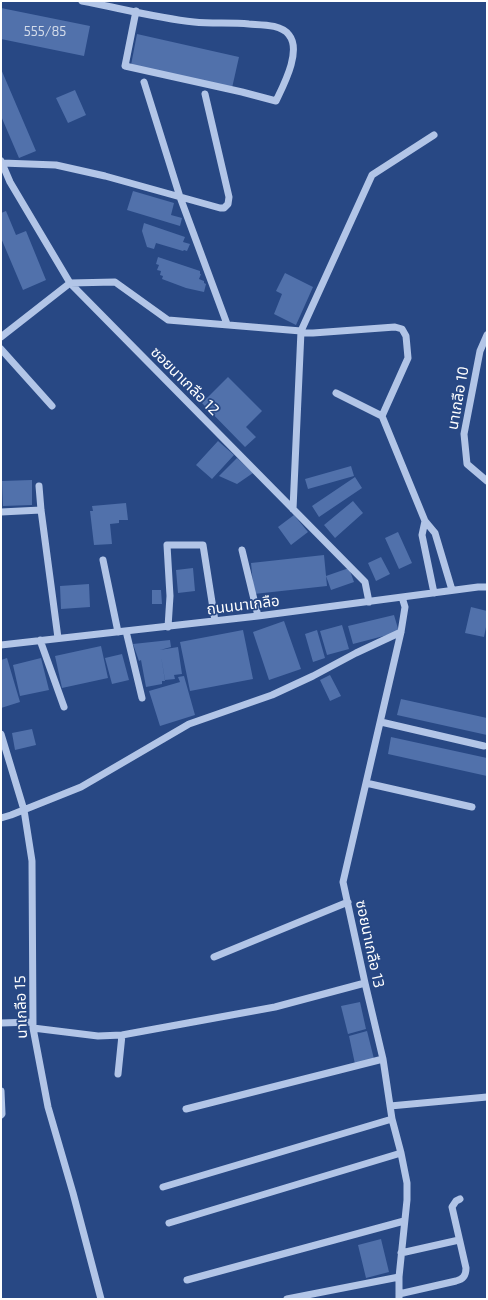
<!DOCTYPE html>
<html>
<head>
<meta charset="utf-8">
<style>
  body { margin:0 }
  #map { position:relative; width:488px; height:1300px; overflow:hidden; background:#284884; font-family:"Exo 2",sans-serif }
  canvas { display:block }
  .frame { position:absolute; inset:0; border:2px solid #fff; pointer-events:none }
</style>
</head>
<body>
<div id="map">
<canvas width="488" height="1300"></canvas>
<div class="frame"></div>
</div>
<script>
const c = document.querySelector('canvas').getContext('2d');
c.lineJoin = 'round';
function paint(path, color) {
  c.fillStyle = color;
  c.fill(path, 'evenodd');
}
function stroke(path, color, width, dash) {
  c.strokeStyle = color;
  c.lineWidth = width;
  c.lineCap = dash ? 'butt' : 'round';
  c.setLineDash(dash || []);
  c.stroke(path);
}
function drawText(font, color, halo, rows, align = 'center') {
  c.font = font + ' "Exo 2","Noto Sans Thai",sans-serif';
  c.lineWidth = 3.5;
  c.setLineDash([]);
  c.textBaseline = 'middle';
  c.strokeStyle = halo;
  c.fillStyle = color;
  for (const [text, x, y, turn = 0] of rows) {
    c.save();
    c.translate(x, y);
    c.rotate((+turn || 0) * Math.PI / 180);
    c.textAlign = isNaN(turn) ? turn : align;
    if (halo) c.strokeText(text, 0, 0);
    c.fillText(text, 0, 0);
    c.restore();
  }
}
paint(new Path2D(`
  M1 8 90 26 84 56 1 39Z
  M137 34 239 57 232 88 131 65Z
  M1 69 36 151 19 158 1 116Z
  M75 90 86 115 68 123 56 98Z
  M133 191 174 203 171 215 182 218 180 226 127 210Z
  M6 211 16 235 26 231 46 280 23 290 1 238V213Z
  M144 223 185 237 183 242 190 244 187 251 184 250 183 251 156 243 154 249 147 247 142 231Z
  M158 257 200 271V274H201L199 279 204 281V283L206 284 204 292 186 288 162 279 163 276 160 275 161 271 157 270 159 265 156 264Z
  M285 273 313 287 296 325 274 314 282 294 276 291Z
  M228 377 262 411 246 427 256 437 245 447 202 403Z
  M218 441 234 455 212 479 196 465Z
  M237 458 253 473 237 484 219 476Z
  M351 466 354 476 308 489 305 479Z
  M355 477 362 488 319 517 312 506Z
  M32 480V505L3 506 2 481Z
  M353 501 363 513 335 538 324 525Z
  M126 503 128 520H119V523L110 524 112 544 94 545 90 511H93L92 506Z
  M294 515 308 532 291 545 278 527Z
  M398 532 412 563 399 569 385 538Z
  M324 555 327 586 254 594 251 563Z
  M381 557 390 574 376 581 368 563Z
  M193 568 195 591 178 593 176 570Z
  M349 568 354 582 331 590 326 576Z
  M89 584 90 607 61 609 60 586Z
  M152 590H161L162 604H152Z
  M471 607 487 611V622L484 637 465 633Z
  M394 615 399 632 353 644 348 626Z
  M284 621 301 669 269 680 253 632Z
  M342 625 349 649 327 655 320 631Z
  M243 630 253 679 190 691 180 642Z
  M317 630 325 658 313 662 305 634Z
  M170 640 171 647 160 650 178 647 182 674 174 675 175 679 165 680 161 656 165 681H162V684L146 687 141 660 139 661 133 644Z
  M101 646 108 678 62 688 55 656Z
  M122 654 129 680 112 684 105 658Z
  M7 658 20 702 1 708V660Z
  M41 658 49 690 20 696 13 665Z
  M330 675 341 696 330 701 320 680Z
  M184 676 195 715 160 726 149 691 180 682 178 677Z
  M401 699 487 718V735L397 715Z
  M32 729 36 745 15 750 12 733Z
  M391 737 487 758V776L388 754Z
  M360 1002 366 1029 348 1034 341 1006Z
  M367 1031 374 1059 355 1064 349 1036Z
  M381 1239 389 1272 366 1278 358 1245Z`), '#5171ab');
stroke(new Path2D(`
  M82 1C119 8 157 18 194 22 212 24 231 22 249 24 261 25 281 24 289 35 302 51 283 86 276 101L242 92 125 66 136 11
  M144 82 180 197 227 324
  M1 161 10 182 70 283 365 582 369 602
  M2 163 56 165 105 176 220 208H224L228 204 229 197 205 94
  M301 333H313L395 327 402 329 406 336 408 358 382 416
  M487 335 480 351 464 434 467 464 487 481
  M1 337 70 283 115 282 168 320 301 331
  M1 349 52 406
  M336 393 382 416 425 521
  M39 486 41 510 58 638
  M293 509 301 331 372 175 434 135
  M1 512 41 510
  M242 550 258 616
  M103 560 118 632
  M434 593 422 535 425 521 435 533 452 590
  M168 627 170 596 167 545H203L215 621
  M126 631 142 698
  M40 640 64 707
  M1 645 258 616 478 587H487
  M381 722 484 746
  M1 734 24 810 32 861 33 1028 48 1107 73 1193 101 1299
  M366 783 472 807
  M1 818 11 815 81 787 189 724 272 695 313 676 356 653 401 632
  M214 957 348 902
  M1 1023 33 1022
  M33 1028 98 1036 122 1035 275 1007 365 983
  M118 1074 122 1035
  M1 1091 2 1114 1 1115
  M390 1106 487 1097
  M186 1109 383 1059
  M163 1187 392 1119
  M169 1223 401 1153
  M401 1253 459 1240
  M187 1280 404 1221
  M399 1294 456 1281C463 1279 466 1276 466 1268L452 1207 456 1201 460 1199
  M287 1299 399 1277
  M399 1299V1277L407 1200V1183L401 1153 392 1119 383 1059 365 983 343 882 401 632 405 607 402 597`), '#b2c5e7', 7);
drawText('13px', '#d4dcea', null, [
  ["555/85",45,32]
]);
drawText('15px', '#fff', '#284884', [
  ["ซอยนาเกลือ 12",185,381,45],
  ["นาเกลือ 10",458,398,-80],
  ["ถนนนาเกลือ",243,605,-7],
  ["ซอยนาเกลือ 13",370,944,78],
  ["นาเกลือ 15",21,1007,-92]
]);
</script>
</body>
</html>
